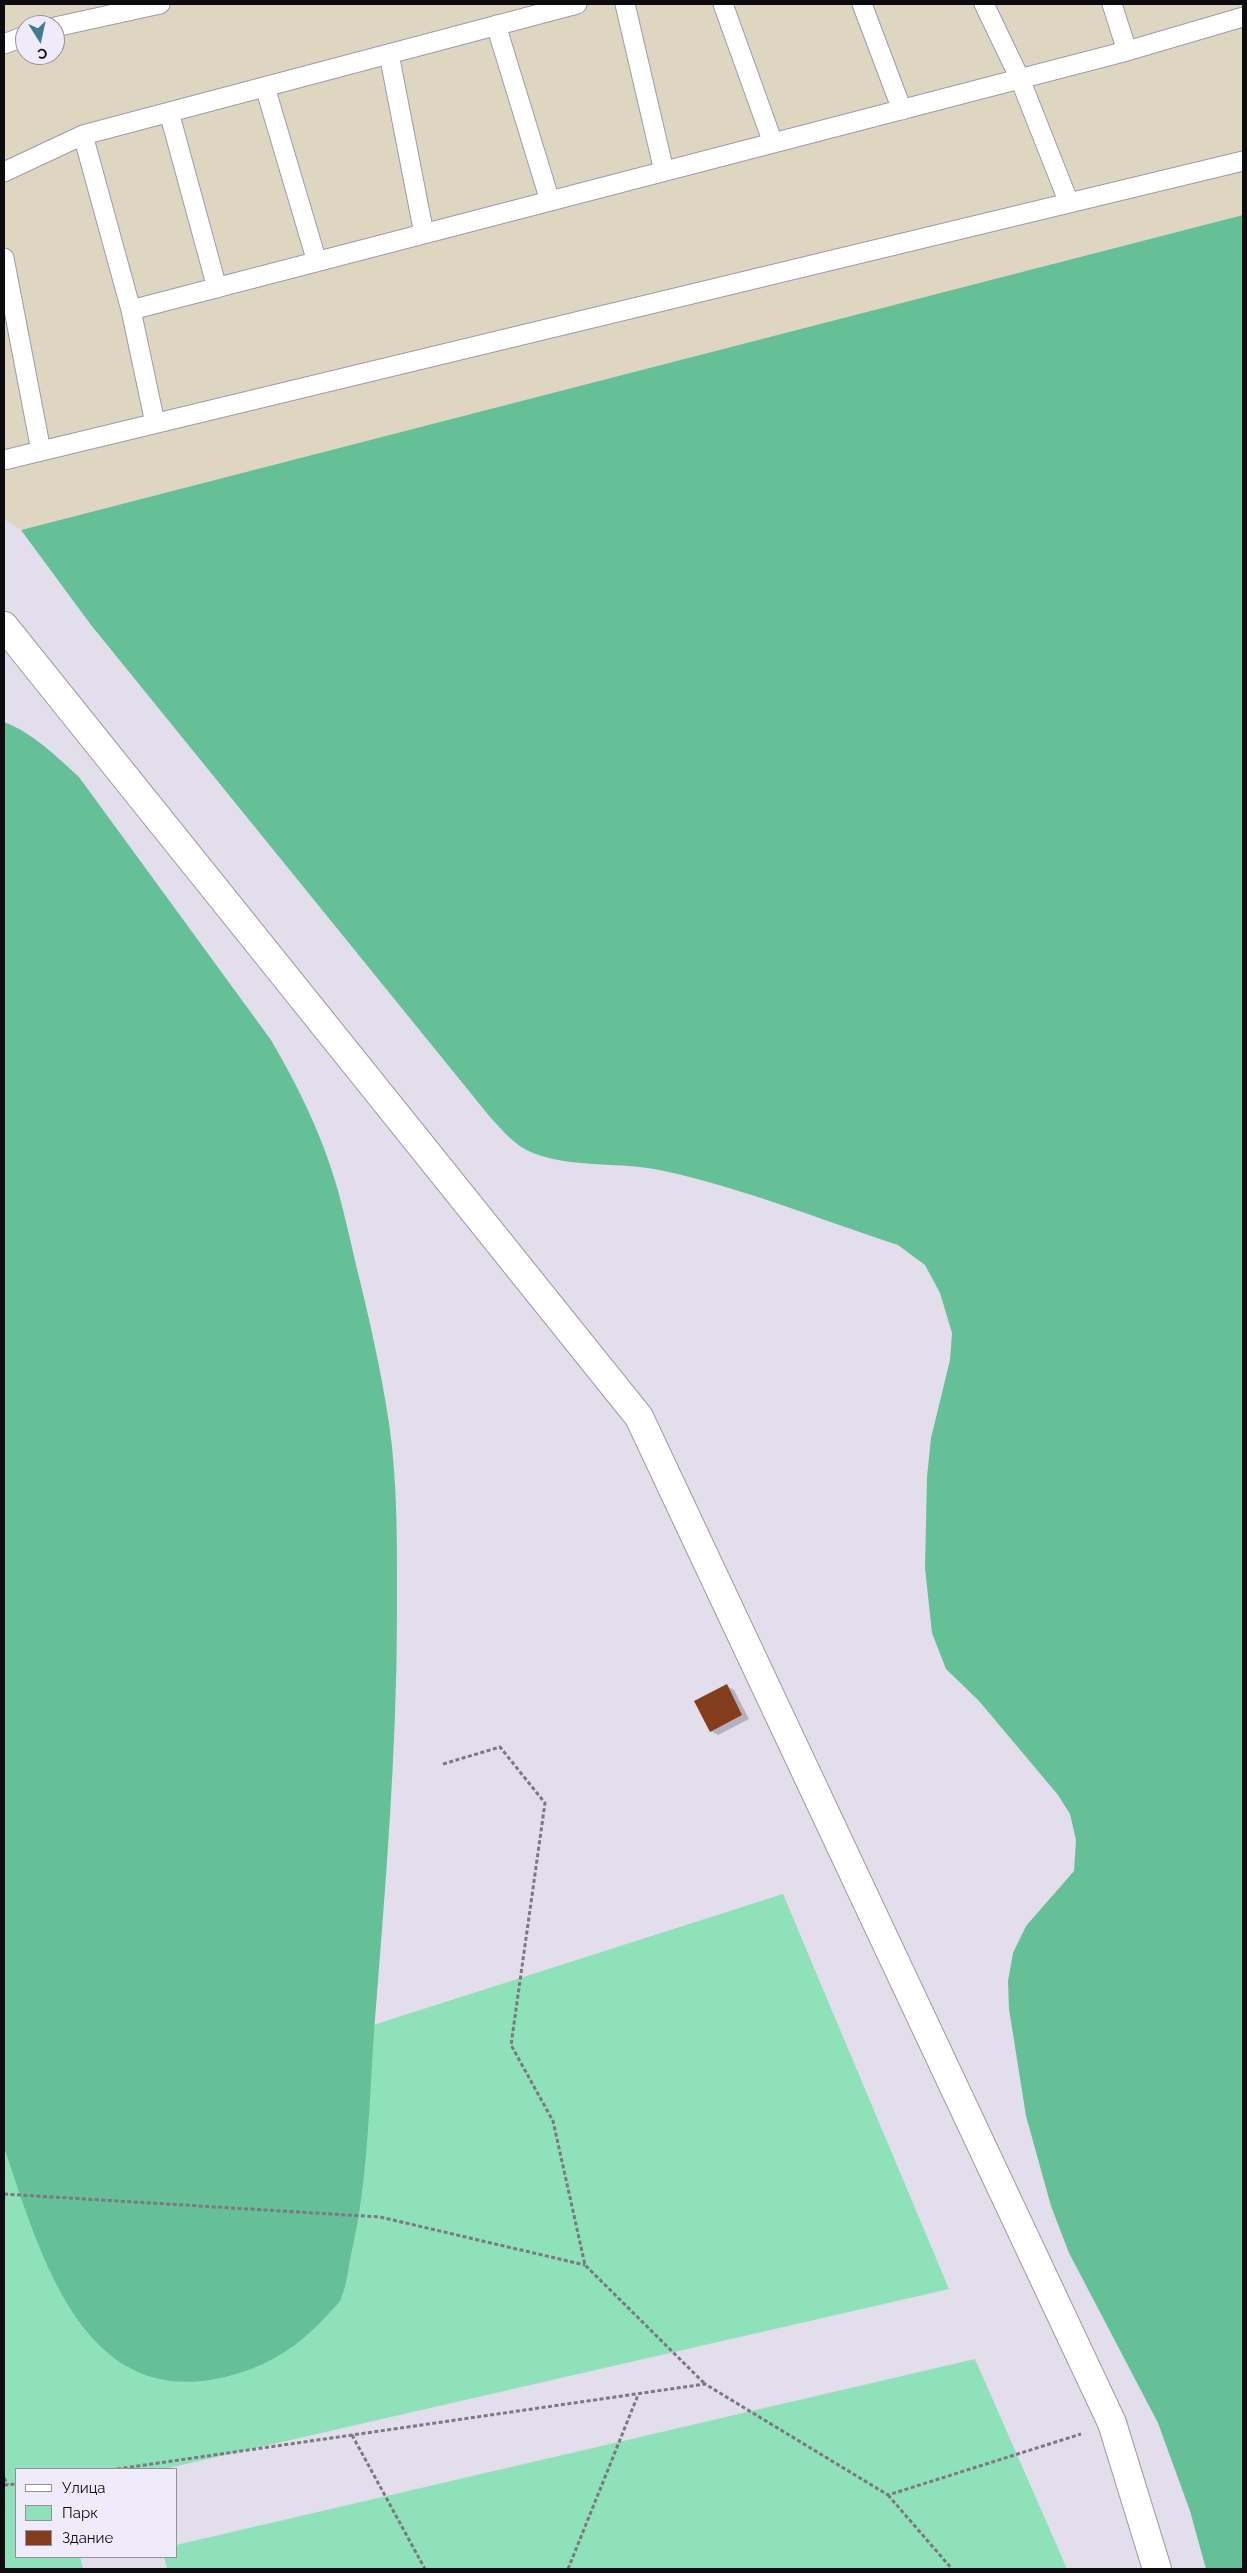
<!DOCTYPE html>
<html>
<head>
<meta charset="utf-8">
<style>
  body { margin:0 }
  #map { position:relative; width:1247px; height:2573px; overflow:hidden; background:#e3deec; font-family:Raleway,sans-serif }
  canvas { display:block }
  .frame { position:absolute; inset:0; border:5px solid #0c0b0f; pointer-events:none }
  .legend { position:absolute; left:15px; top:2468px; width:162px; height:90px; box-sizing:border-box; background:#f0ebfa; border:1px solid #95919c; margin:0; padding:6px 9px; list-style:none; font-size:15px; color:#0c0b0f }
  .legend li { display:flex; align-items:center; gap:10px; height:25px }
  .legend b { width:25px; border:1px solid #95919c }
  .north { position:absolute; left:15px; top:15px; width:50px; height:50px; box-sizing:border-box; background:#f0ebfa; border:1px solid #95919c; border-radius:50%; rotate:170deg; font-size:14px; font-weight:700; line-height:20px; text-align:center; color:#0c0b0f }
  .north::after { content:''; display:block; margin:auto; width:18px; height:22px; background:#3f7c93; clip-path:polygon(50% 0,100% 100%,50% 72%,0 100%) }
</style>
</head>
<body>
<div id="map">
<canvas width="1247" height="2573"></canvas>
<div class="frame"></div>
<ul class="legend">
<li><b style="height:6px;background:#fff"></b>Улица</li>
<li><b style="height:14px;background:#8fe1b9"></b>Парк</li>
<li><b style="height:14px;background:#833c1c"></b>Здание</li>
</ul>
<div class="north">С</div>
</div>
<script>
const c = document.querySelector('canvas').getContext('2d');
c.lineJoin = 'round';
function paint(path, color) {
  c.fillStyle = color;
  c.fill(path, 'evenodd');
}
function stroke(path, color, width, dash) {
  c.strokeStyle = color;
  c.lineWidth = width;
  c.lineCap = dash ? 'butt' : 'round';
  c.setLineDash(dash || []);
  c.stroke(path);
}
paint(new Path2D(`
  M4 4H1243V215L21 530 4 519ZM25 25H55V55H25Z`), '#dfd6c1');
paint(new Path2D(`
  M783 1894 949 2289 164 2469H16V2557H80L83 2569H4V2143Z
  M975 2359 1067 2569H167L164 2557H176V2545Z`), '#8fe1b9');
paint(new Path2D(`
  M1243 215V2569H1206L1190 2511 1158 2423 1069 2253 1051 2206 1026 2116 1009 2009 1008 1981 1013 1953 1026 1926 1074 1871 1076 1840 1070 1814 1058 1795 979 1701 946 1669 932 1633 925 1568 927 1477 931 1438 950 1360 952 1333 940 1293 925 1265 898 1245C821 1220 743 1188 664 1171 621 1161 575 1169 533 1153 515 1146 503 1131 490 1117L91 625 21 530Z
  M4 722C33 733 56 756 79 777L271 1040C298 1086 322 1135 337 1187 344 1212 350 1239 356 1265 369 1317 381 1370 389 1423 398 1485 397 1548 397 1611 397 1752 385 1892 374 2032 369 2106 368 2182 351 2255 348 2268 347 2286 341 2298 341 2301 332 2310 330 2312 308 2337 283 2357 251 2369 89 2429 44 2266 4 2147Z`), '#66c097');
paint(new Path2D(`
  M727 1686 734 1690 749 1719 718 1735 711 1731Z`), '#0003');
paint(new Path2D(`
  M727 1684 742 1715 710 1732 694 1701Z`), '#833c1c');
const service = new Path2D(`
  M625 4 664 171
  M723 4 773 143
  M862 4 902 110
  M984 4 1020 79 1069 203
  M1112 4 1127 51
  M496 25 550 201
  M55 27 160 4
  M4 44 25 36
  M389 54 424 234
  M265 87 317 262
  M169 112 217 288
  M83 135 131 310 155 423
  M4 172 83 135 577 4
  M4 258 41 451
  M131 310 1127 51 1243 17
  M4 460 1243 161`);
const minor = new Path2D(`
  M4 626 639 1417 1112 2423 1157 2569`);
stroke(service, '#9f9aa8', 21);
stroke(minor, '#9f9aa8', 30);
stroke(new Path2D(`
  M443 1764 500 1747 545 1803 511 2045 553 2121 585 2265 705 2384
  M4 2194 380 2217 585 2265
  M352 2435 425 2569
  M117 2469 705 2384 888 2495 1081 2434
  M4 2478 8 2485
  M4 2485 16 2484
  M888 2495 952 2569
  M568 2569 638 2395`), '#7b7881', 3, [4, 2.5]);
stroke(service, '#fff', 19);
stroke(minor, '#fff', 28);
</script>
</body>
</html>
